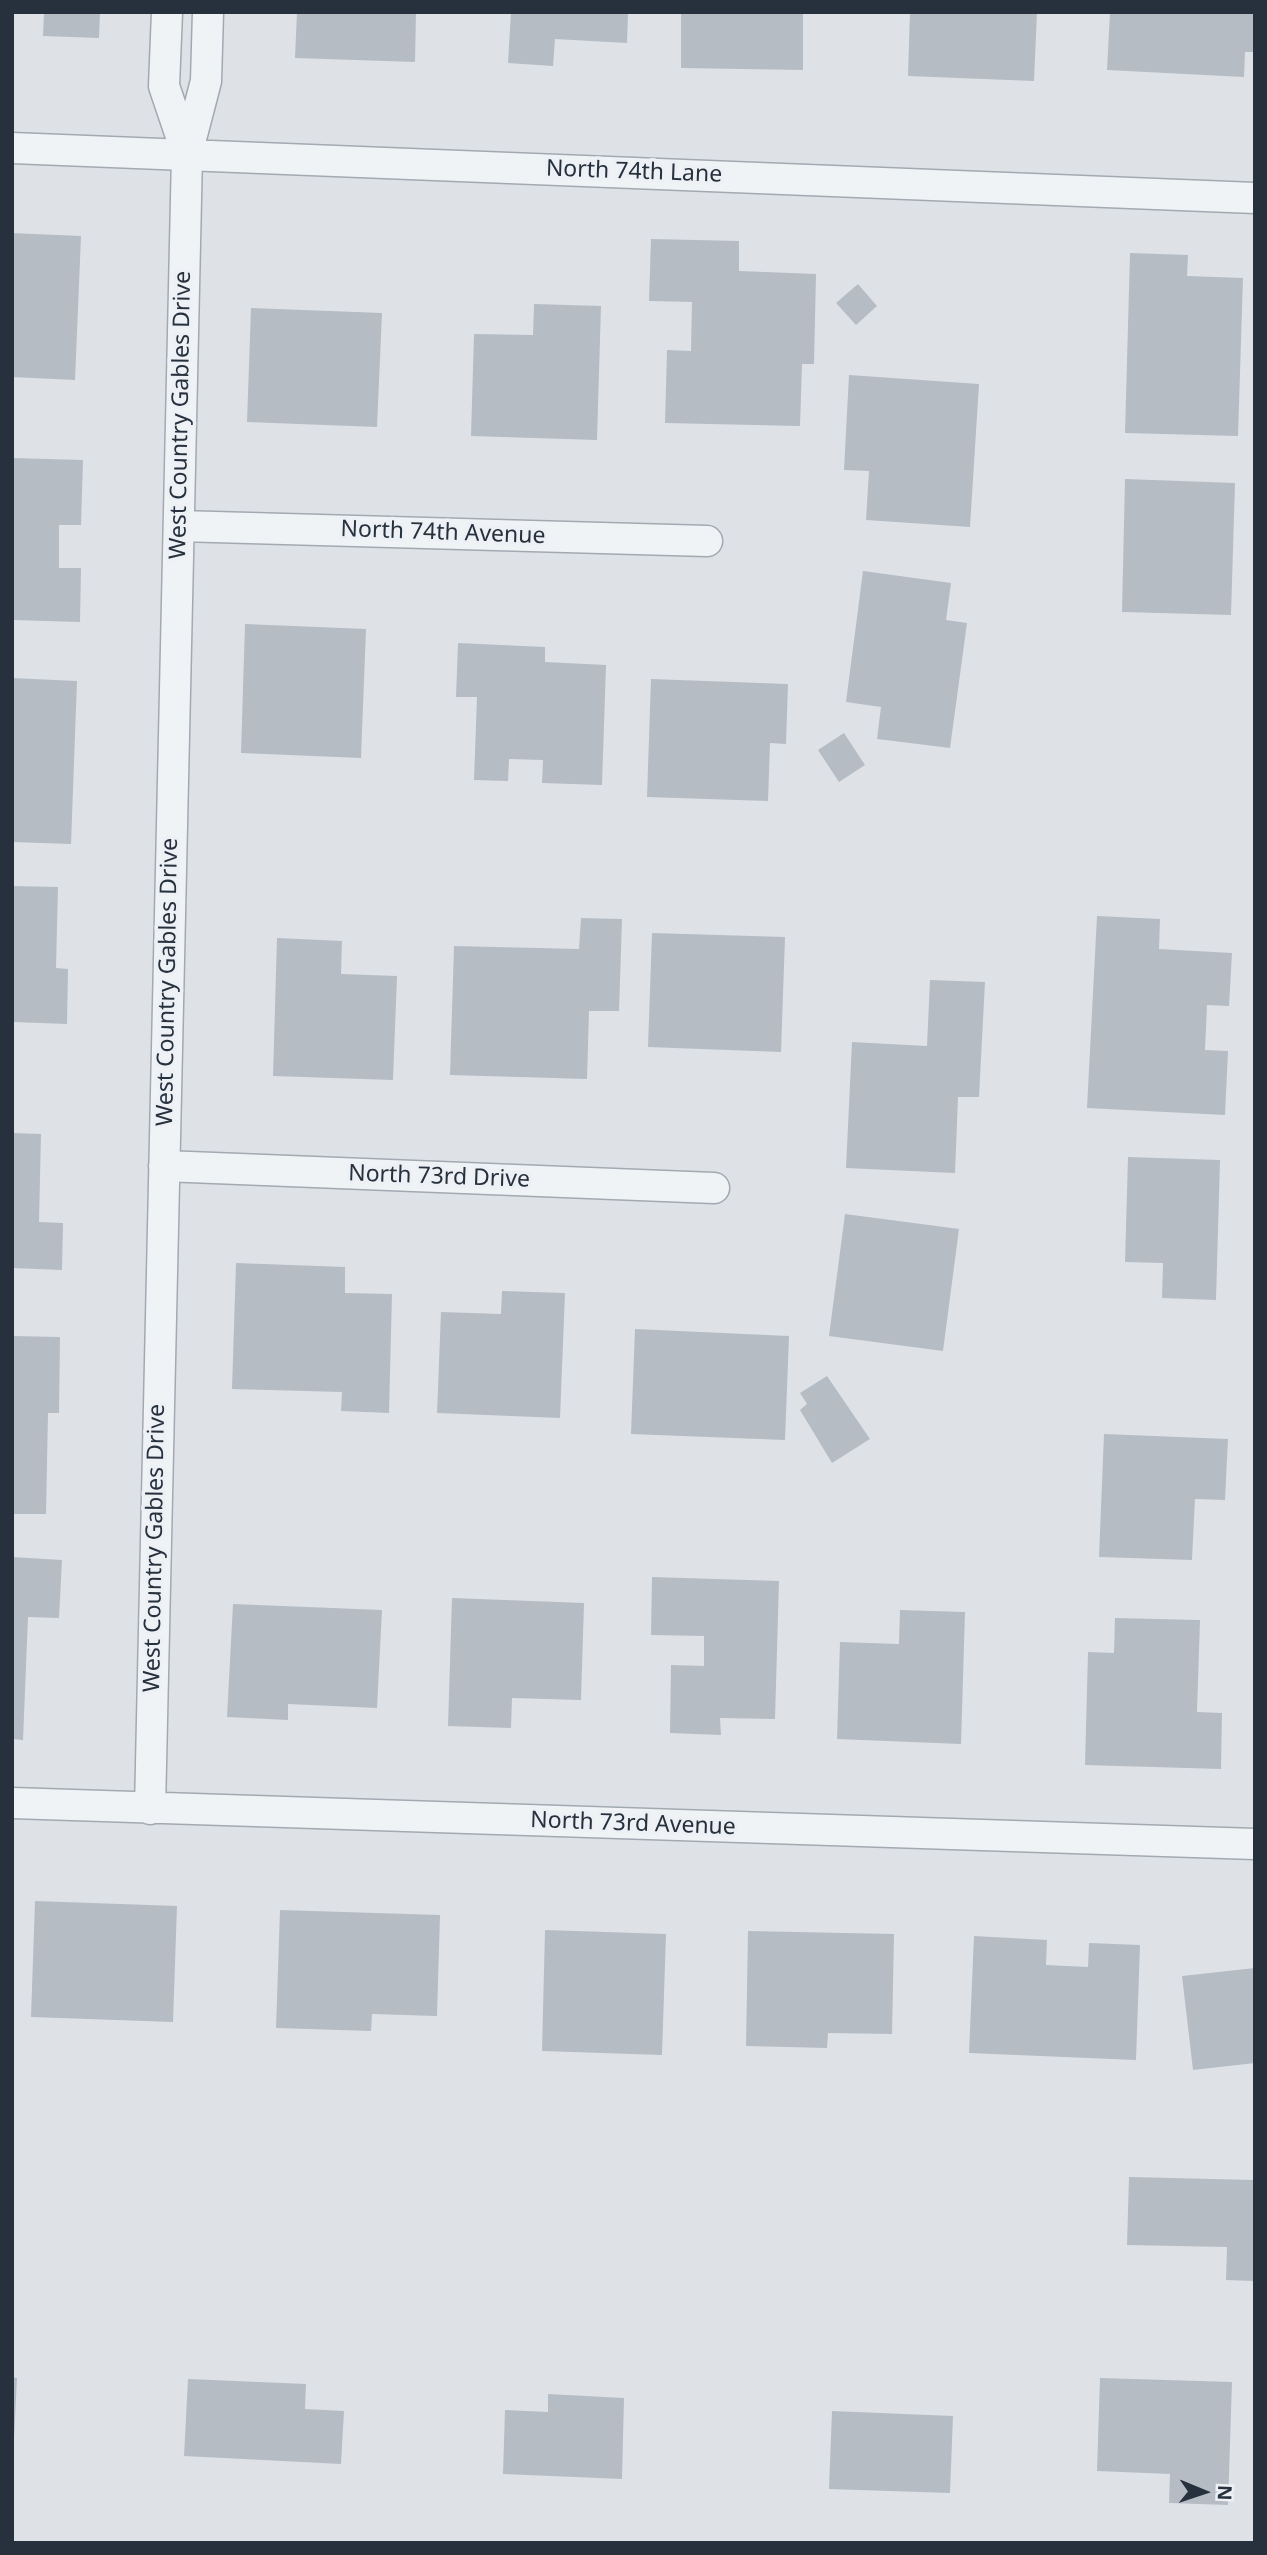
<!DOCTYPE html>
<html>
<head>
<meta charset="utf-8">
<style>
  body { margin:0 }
  #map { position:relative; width:1267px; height:2555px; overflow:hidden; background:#dee2e7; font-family:"Noto Sans",sans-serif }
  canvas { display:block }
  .frame { position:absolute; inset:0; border:14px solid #27313e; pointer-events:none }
  .north { position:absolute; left:1169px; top:2457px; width:70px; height:70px; -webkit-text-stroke:5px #edf1f5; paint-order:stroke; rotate:92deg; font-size:19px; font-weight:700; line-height:28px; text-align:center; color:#27313e }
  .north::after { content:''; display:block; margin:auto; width:24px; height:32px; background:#27313e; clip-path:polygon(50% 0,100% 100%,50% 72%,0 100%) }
</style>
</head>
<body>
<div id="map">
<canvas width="1267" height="2555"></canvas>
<div class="frame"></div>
<div class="north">N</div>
</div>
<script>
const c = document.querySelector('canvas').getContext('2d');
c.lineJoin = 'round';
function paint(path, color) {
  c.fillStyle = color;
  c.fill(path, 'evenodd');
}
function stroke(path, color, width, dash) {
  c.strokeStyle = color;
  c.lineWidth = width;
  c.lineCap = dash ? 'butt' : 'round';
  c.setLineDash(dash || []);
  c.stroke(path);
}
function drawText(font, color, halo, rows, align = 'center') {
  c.font = font + ' "Noto Sans",sans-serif';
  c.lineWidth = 7;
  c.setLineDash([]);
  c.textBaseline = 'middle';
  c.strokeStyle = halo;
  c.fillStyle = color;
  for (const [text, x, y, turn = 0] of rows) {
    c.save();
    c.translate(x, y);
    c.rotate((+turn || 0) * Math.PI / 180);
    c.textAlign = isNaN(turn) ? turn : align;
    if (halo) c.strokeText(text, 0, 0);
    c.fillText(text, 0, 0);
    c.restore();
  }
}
paint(new Path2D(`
  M44 12H100L99 38 43 36Z
  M297 12H416L415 62 295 58Z
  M511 12H628L627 43 555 39 553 66 508 63Z
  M681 12H803V70L681 68Z
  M910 12H1037L1034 81 908 76Z
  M1110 12H1255V52H1245L1244 77 1107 70Z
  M12 233 81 236 75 380 12 377Z
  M651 239 739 241V271L816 274 814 364H802L800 426 665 423 667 350 691 351 692 302 649 301Z
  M1130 253 1188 255 1187 276 1243 278 1238 436 1125 433Z
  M858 284 877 306 856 325 836 303Z
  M534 304 601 306 597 440 471 436 474 334 533 335Z
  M251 308 382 313 377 427 247 422Z
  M849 375 979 384 970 527 866 520 869 471 844 470Z
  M12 458 83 460 81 525H59V568H81L80 622 12 620Z
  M1125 479 1235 483 1231 615 1122 612Z
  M863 571 951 583 946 620 967 623 950 748 877 739 881 707 846 702Z
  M245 624 366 629 361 758 241 753Z
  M458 643 545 647V662L606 665 602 785 542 783 543 760 509 759 508 781 474 780 477 697H456Z
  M12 678 77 681 71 844 12 842Z
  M651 679 788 684 786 744 770 743 768 801 647 797Z
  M844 733 865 765 839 782 818 750Z
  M12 886 58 887 56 968 68 969 67 1024 12 1022Z
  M1097 916 1160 919 1159 949 1232 953 1229 1006 1207 1005 1205 1050 1228 1051 1225 1115 1087 1108Z
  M581 918 622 919 619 1011H589L587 1079 450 1075 454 946 579 949Z
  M652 933 785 937 781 1052 648 1047Z
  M277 938 342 941 341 974 397 976 393 1080 273 1076Z
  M930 980 985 982 979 1097H958L955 1173 846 1168 852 1042 927 1046Z
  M12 1133 41 1134 39 1222 63 1223 62 1270 12 1268Z
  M1128 1157 1220 1160 1216 1300 1162 1298 1163 1263 1125 1262Z
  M845 1214 959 1229 943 1351 829 1336Z
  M236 1263 345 1267V1293L392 1294 389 1413 341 1411 342 1392 232 1389Z
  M502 1291 565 1293 560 1418 437 1413 441 1312 501 1314Z
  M635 1329 789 1336 785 1440 631 1434Z
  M12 1336 60 1337 59 1413H48L46 1514H12Z
  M827 1376 870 1439 832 1463 800 1410 807 1404 800 1393Z
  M1104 1434 1228 1439 1225 1500 1195 1499 1192 1560 1099 1557Z
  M12 1557 62 1560 59 1618 28 1617 23 1740 12 1739Z
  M652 1577 779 1581 775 1719 720 1718 721 1735 670 1733 671 1665 704 1666V1636L651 1635Z
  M452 1598 584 1603 581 1700 512 1698 511 1728 448 1726Z
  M233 1604 382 1610 377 1708 288 1704V1720L227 1717Z
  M900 1610 965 1612 961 1744 837 1739 840 1642 899 1644Z
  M1115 1618 1200 1620 1197 1712 1222 1713 1221 1769 1085 1765 1088 1652 1114 1653Z
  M35 1901 177 1906 173 2022 31 2017Z
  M280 1910 440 1915 437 2016 372 2014 371 2031 276 2028Z
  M545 1930 666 1934 662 2055 542 2051Z
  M748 1931 894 1934 892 2034 828 2033 827 2048 746 2046Z
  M974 1936 1047 1940 1046 1965 1088 1967 1089 1943 1140 1945 1136 2060 969 2053Z
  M1255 1968V2063L1193 2070 1182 1976Z
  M1129 2177 1255 2180V2281L1226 2280 1227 2247 1127 2245Z
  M12 2377 17 2378 14 2439H12Z
  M1100 2378 1232 2382 1228 2505 1169 2503 1170 2474 1097 2471Z
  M188 2379 306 2384 305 2409 344 2411 341 2464 184 2456Z
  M548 2394 624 2398 622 2479 503 2474 505 2410 548 2412Z
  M832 2411 953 2416 950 2493 829 2489Z`), '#b5bcc4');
const street = new Path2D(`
  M167 12 164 86 187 154
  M12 148 1255 198
  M179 526 707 541
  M164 1166 714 1188
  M12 1803 1255 1844
  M150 1809 187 154 206 81 208 12`);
stroke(street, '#a3a9b1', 33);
stroke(street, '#f0f3f6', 30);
drawText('23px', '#27313e', '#edf1f5', [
  ["North 74th Lane",634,172,2],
  ["West Country Gables Drive",181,415,-89],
  ["North 74th Avenue",443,533,2],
  ["West Country Gables Drive",168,982,-89],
  ["North 73rd Drive",439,1177,2],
  ["West Country Gables Drive",155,1548,-89],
  ["North 73rd Avenue",633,1824,2]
]);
</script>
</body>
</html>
